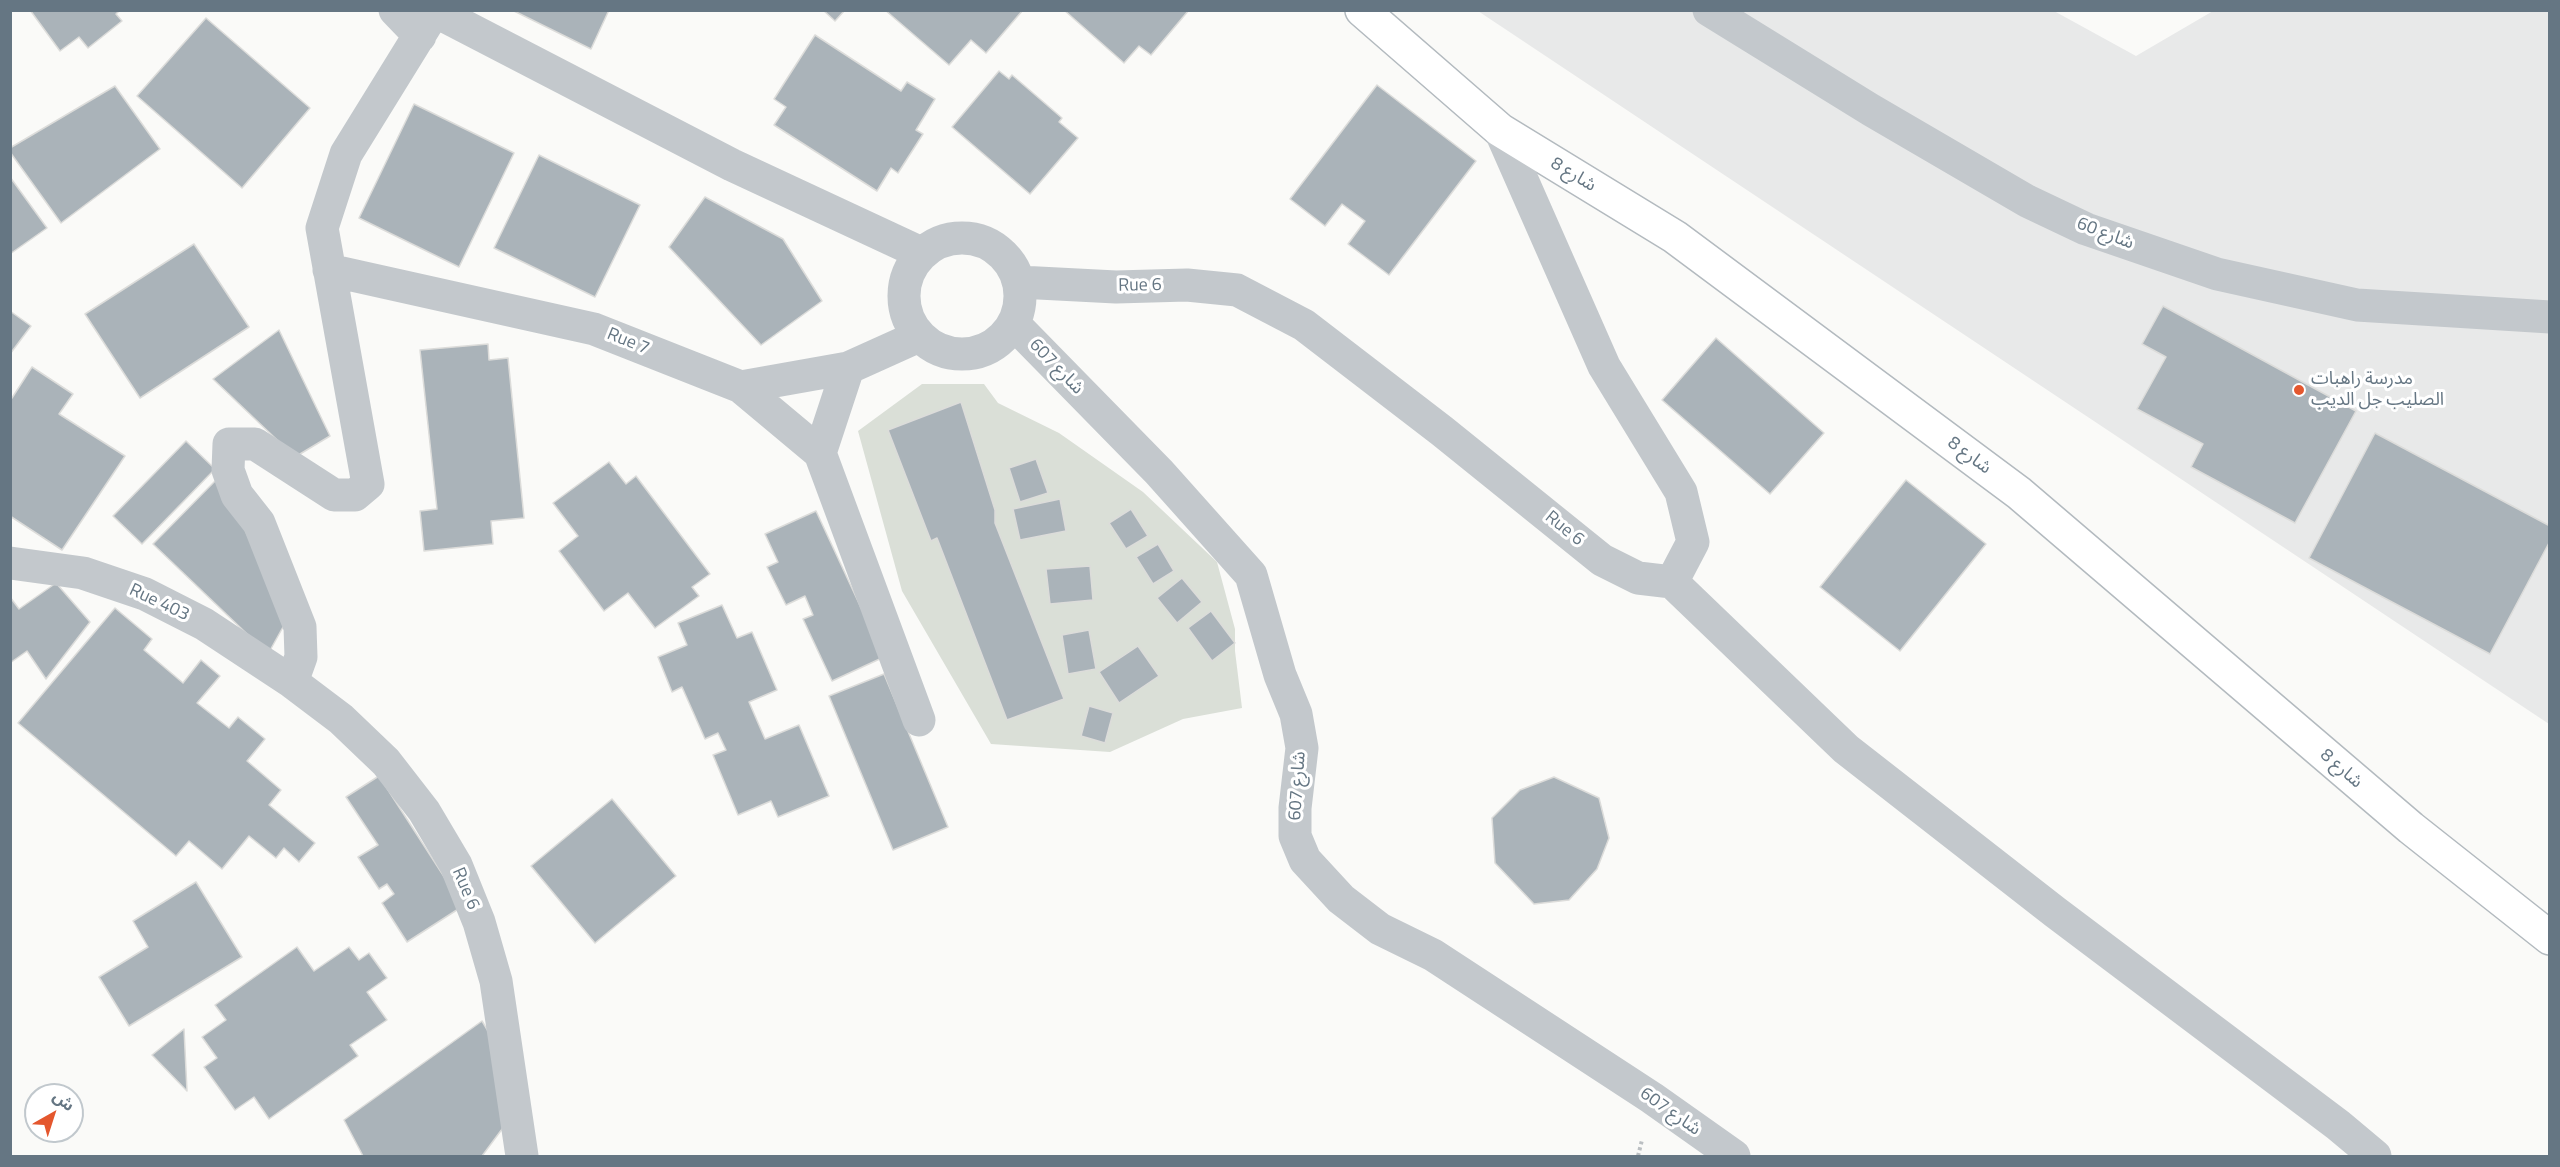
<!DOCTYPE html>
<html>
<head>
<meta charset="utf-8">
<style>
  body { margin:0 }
  #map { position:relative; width:2560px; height:1167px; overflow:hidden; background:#fafaf8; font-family:"Titillium Web","Noto Sans Arabic",sans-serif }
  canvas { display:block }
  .frame { position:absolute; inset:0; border:12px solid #657683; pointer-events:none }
  .north { position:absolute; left:24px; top:1083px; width:60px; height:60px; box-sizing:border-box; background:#fff; border:2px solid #c1c8cd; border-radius:50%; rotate:39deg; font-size:16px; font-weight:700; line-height:24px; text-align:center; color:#657683 }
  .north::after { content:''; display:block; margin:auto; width:21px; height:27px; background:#e4572e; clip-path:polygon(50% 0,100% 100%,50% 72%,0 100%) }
</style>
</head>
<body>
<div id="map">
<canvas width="2560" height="1167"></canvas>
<div class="frame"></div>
<div class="north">ش</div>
</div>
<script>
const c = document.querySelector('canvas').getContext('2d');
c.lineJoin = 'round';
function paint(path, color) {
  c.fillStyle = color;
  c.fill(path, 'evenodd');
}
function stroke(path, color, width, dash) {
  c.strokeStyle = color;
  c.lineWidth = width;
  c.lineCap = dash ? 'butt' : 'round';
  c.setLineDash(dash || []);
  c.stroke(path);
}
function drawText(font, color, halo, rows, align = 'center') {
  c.font = font + ' "Titillium Web","Noto Sans Arabic",sans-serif';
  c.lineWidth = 6;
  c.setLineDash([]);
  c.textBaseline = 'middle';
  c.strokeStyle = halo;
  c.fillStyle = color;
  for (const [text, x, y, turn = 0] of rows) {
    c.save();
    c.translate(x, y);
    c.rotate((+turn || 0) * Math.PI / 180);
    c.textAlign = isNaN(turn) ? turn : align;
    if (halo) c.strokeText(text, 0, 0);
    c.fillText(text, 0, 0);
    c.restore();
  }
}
paint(new Path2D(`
  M1478 11H2054L2136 56 2213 11H2549V724Z`), '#e8e9e9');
paint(new Path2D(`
  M922 384H984L998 403 1059 433 1143 492 1217 562 1235 629V651L1242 708 1183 719 1110 752 991 744 902 591 858 431Z`), '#dadfd7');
const building = new Path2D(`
  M30 10H120L116 14 122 21 88 48 79 37 60 51Z
  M512 10H609L591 49Z
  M823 10H845L835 21Z
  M885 10H1023L986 53 971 40 949 65Z
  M1064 10H1189L1151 55 1139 46 1124 63Z
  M206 18 310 108 242 188 137 96Z
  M815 35 901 91 907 82 935 99 916 130 923 134 898 173 891 168 877 191 774 125 786 107 774 99Z
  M999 71 1009 79 1012 75 1062 118 1059 122 1078 138 1030 194 952 127Z
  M1377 85 1476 161 1389 275 1348 244 1365 221 1342 204 1325 226 1290 199Z
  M115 86 160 149 61 223 10 152V148Z
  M414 104 514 153 459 267 359 218Z
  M539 155 640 205 595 297 494 248Z
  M10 177 47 228 10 254Z
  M705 197 783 239 822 301 761 345 669 247Z
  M194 244 249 327 140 398 85 314Z
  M2163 306 2356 411 2295 523 2191 467 2203 444 2137 409 2166 357 2142 344Z
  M10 311 31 326 10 354Z
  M279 330 330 436 295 457 213 379Z
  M1716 338 1824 433 1770 494 1662 400Z
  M488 344 489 360 508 358 524 518 491 521 493 544 424 551 420 511 437 509 420 350Z
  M32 367 73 394 59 414 125 456 62 550 10 516V397L12 398Z
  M961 402 995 510V523L1064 699 1007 720 937 538 931 541 888 430Z
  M2375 433 2550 526V541L2490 654 2309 558Z
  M186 441 215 469 142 544 113 516Z
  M1036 459 1048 493 1020 502 1009 468Z
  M609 462 626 484 636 476 710 574 692 587 699 596 655 628 628 593 604 611 559 551 578 536 553 503Z
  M219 477 288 618 268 654 153 544Z
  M1906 480 1986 544 1900 651 1820 587Z
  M1060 499 1066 531 1020 540 1013 509Z
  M1131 509 1148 536 1126 549 1109 523Z
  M816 511 884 657 832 681 803 619 813 615 805 596 786 605 767 567 778 562 765 534Z
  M1158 544 1174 571 1153 584 1136 557Z
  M1090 566 1093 600 1050 604 1046 569Z
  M1182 578 1202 602 1177 623 1157 598Z
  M56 583 90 622 46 679 27 651 10 663V597L19 609Z
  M722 605 737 638 752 632 777 690 749 702 765 739 799 725 829 796 778 817 771 801 738 815 713 755 726 750 718 733 705 739 682 687 672 692 658 657 687 645 678 623Z
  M115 608 152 639 144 650 183 683 201 660 220 676 197 703 229 728 238 717 265 739 247 761 281 790 269 805 315 843 299 862 284 848 276 858 249 836 222 869 189 841 176 856 18 723Z
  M1211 611 1235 643 1212 661 1188 628Z
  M1089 630 1096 669 1068 674 1062 635Z
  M1138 646 1159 676 1119 703 1099 672Z
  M884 674 948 827 893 850 829 696Z
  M1089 706 1113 713 1105 743 1081 736Z
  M379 776 463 906 407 942 382 903 394 894 387 884 379 889 358 857 378 845 346 797Z
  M1554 777 1599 798 1609 838 1597 869 1569 900 1534 904 1495 863 1492 818 1520 790Z
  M612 799 676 876 595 943 531 866Z
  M196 882 242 957 129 1026 99 977 148 947 133 921Z
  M297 947 314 971 349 947 359 960 369 953 387 978 367 992 387 1020 350 1045 358 1056 269 1119 254 1097 235 1110 204 1067 217 1058 202 1037 226 1020 215 1005Z
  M482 1021 507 1063 511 1117 482 1156H363L344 1120Z
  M184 1029 187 1091 152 1055Z`);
paint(building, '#aab3b9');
stroke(building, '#dcdcda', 1.5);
const secondary = new Path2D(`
  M1362 10 1500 130 1675 237 2019 493 2411 828 2550 938`);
stroke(secondary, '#b3babf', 36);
stroke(new Path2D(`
  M1638 1156 1642 1140`), '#bbbfc2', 4, [3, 3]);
stroke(new Path2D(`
  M395 10 420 36
  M1709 10 1871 110 2027 201 2086 229 2217 274 2357 305 2550 317
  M435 11 732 165 921 253
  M904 296a58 58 0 1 1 116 0a58 58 0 1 1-116 0Z
  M329 270 594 329 741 387 848 368 919 336
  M1019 282 1116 287 1187 285 1237 290 1304 325 1442 431 1602 560 1638 578 1672 582 1693 542 1681 492 1604 366 1500 130
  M1014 324 1159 472 1251 575 1280 675 1296 714 1302 748 1295 808V836L1305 860 1341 899 1380 929 1433 955 1652 1098 1734 1156
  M741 387 820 453 919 720
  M820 453 848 368
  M10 563 83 573 145 594 204 624 292 682 341 719 386 762 424 811 456 865 479 922 496 981 522 1156
  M1672 582 1846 749 2055 912 2338 1125 2375 1156
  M292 682 301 657 300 627 259 523 237 495 228 470 229 444H255L334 495H355L368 484 322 228 346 154 435 10`), '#c3c8cc', 33);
stroke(secondary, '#fff', 33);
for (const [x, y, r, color] of [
  [2299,390,6,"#e4572e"]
]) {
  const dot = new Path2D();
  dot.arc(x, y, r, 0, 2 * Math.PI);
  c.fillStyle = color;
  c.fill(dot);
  stroke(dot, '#fff', 2);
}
drawText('18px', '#657683', '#fff', [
  ["شارع 8",1573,175,31],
  ["شارع 60",2105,234,21],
  ["Rue 6",1140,286,-1],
  ["Rue 7",628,342,22],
  ["شارع 607",1056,367,46],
  ["شارع 8",1969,456,37],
  ["Rue 6",1564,529,39],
  ["Rue 403",159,603,25],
  ["شارع 8",2341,769,41],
  ["شارع 607",1298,786,-86],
  ["Rue 6",465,889,67],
  ["شارع 607",1670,1112,35]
]);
drawText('18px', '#657683', '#fff', [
  ["مدرسة راهبات",2311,380],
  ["الصليب جل الديب",2311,401]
], 'left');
</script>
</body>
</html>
